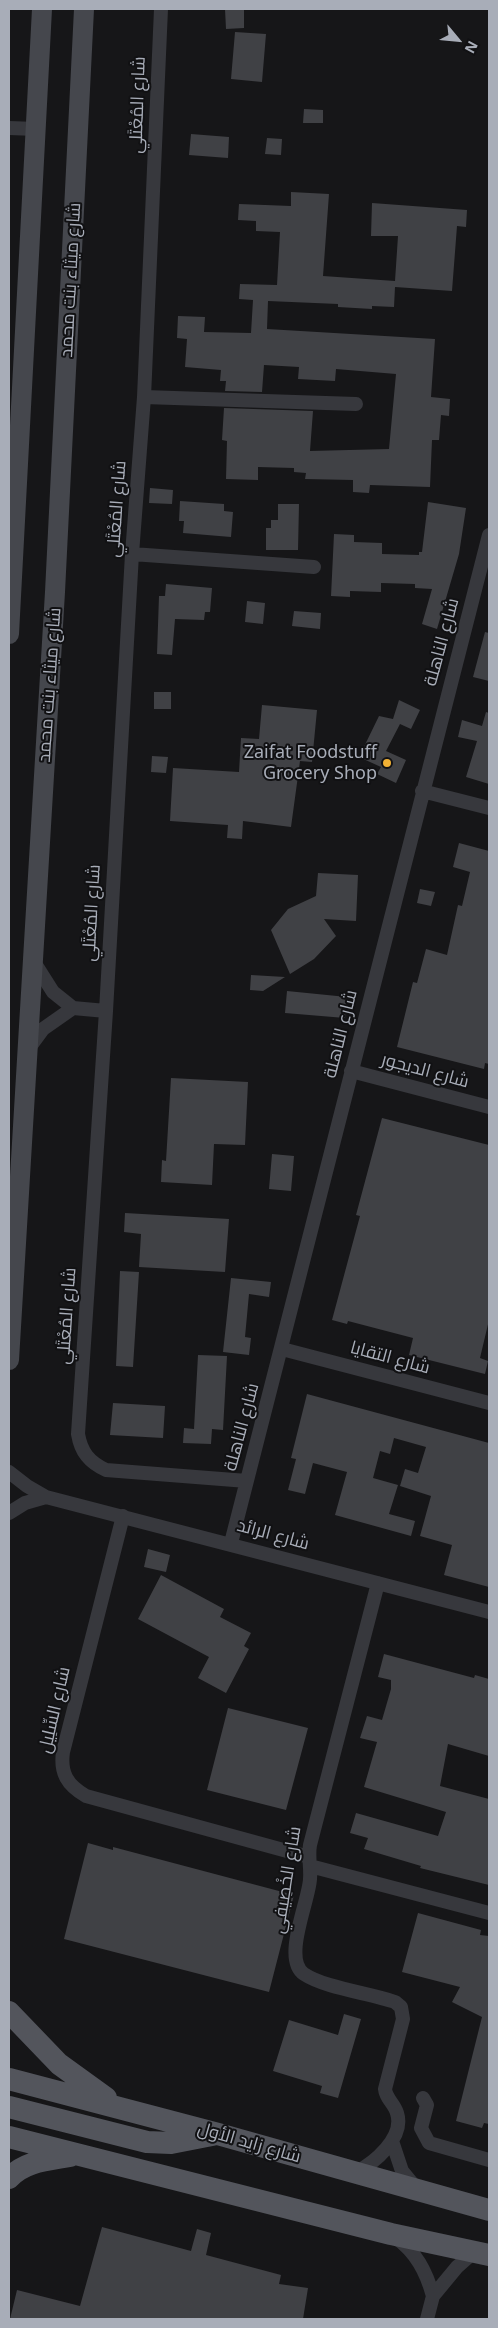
<!DOCTYPE html>
<html>
<head>
<meta charset="utf-8">
<style>
  body { margin:0 }
  #map { position:relative; width:498px; height:2328px; overflow:hidden; background:#161618; font-family:"Noto Sans",sans-serif }
  canvas { display:block }
  .frame { position:absolute; inset:0; border:10px solid #a8adb8; pointer-events:none }
  .north { position:absolute; left:433px; top:15px; width:50px; height:50px; -webkit-text-stroke:4px #111113; paint-order:stroke; rotate:118deg; font-size:14px; font-weight:700; line-height:20px; text-align:center; color:#a8adb8 }
  .north::after { content:''; display:block; margin:auto; width:18px; height:22px; background:#a8adb8; clip-path:polygon(50% 0,100% 100%,50% 72%,0 100%) }
</style>
</head>
<body>
<div id="map">
<canvas width="498" height="2328"></canvas>
<div class="frame"></div>
<div class="north">N</div>
</div>
<script>
const c = document.querySelector('canvas').getContext('2d');
c.lineJoin = 'round';
function paint(path, color) {
  c.fillStyle = color;
  c.fill(path, 'evenodd');
}
function stroke(path, color, width, dash) {
  c.strokeStyle = color;
  c.lineWidth = width;
  c.lineCap = dash ? 'butt' : 'round';
  c.setLineDash(dash || []);
  c.stroke(path);
}
function drawText(font, color, halo, rows, align = 'center') {
  c.font = font + ' "Noto Sans",Cairo,sans-serif';
  c.lineWidth = 4;
  c.setLineDash([]);
  c.textBaseline = 'middle';
  c.strokeStyle = halo;
  c.fillStyle = color;
  for (const [text, x, y, turn = 0] of rows) {
    c.save();
    c.translate(x, y);
    c.rotate((+turn || 0) * Math.PI / 180);
    c.textAlign = isNaN(turn) ? turn : align;
    if (halo) c.strokeText(text, 0, 0);
    c.fillText(text, 0, 0);
    c.restore();
  }
}
paint(new Path2D(`
  M225 9H244V28L226 29Z
  M235 32 266 34 262 82 231 79Z
  M304 109 323 110V123H303Z
  M191 134 229 137 228 158 189 155Z
  M267 138 282 139 281 155 265 154Z
  M291 192 329 194 323 276 395 281 398 236H371L372 203 467 210 466 227 457 226 452 291 395 287 394 307 372 306V309L338 307V304L268 301 267 329 435 339 431 397 450 399 449 416 441 415 439 440H432L430 487 370 485 369 493 353 492V480L305 479 306 473 294 472V468L258 467V480L226 479 227 441 222 440 224 408 313 411 310 451 389 449 396 374 336 369 335 381 298 379 299 367 264 365 262 392 225 391 226 381H220L221 370 185 367 187 339 177 338 178 316 205 317 204 332 251 333 253 300 239 299 240 284 277 285 280 232 256 231V221L238 220 239 204 291 206Z
  M150 488 173 490 172 504 149 503Z
  M180 501 224 504V511L233 512 231 537 183 533 184 521H179Z
  M428 502 466 508 459 554 437 629 422 624 432 589 415 588V584L381 583V592L350 591V597L331 596 334 534 354 535V542L382 543V554L419 555V552H422Z
  M278 504H299L298 550H266V528H271V520H278Z
  M166 584 212 588 210 612H205L204 620 175 619 172 655 157 654 159 596H165Z
  M247 601 265 603 263 624 245 622Z
  M294 611 321 613 320 629 292 626Z
  M485 632 489 633V681L473 677Z
  M154 692H171V709H154Z
  M399 700 420 710 411 729 400 724 386 751 406 760 396 783 377 774 381 767 359 757 379 716 393 719Z
  M262 705 317 710 312 762 300 761 291 827 243 821 242 839 227 838 228 825 170 821 173 768 239 772 241 738 259 739Z
  M486 712 489 713V784L466 777 477 741 458 737 462 720 482 726Z
  M152 756 168 757 166 773 151 772Z
  M459 843 489 851V1064L485 1063 484 1069 397 1047 413 982 417 983 426 949 447 955 458 905 462 906 470 872 453 867Z
  M318 873 358 875 356 921 324 919 336 936 314 959 290 974 271 930 288 909 316 896Z
  M420 889 435 892 431 906 417 903Z
  M251 975 285 977 263 991 250 990Z
  M287 991 347 997 345 1018 285 1013Z
  M171 1078 248 1082 245 1145 214 1144 212 1185 161 1182 162 1160 166 1161Z
  M382 1118 489 1145V1320L480 1358 488 1361 485 1374 409 1355 413 1338 348 1321 347 1324 332 1320 360 1216 356 1215Z
  M272 1154 294 1156 291 1191 269 1189Z
  M125 1213 229 1219 225 1272 139 1267 141 1234 124 1232Z
  M120 1271 139 1272 133 1367 116 1366Z
  M231 1278 271 1282 269 1297 249 1294 245 1337 251 1338 249 1355 223 1352Z
  M198 1355 227 1356 223 1430 212 1429 211 1444 183 1443 184 1428 194 1429Z
  M307 1394 489 1443V1587L444 1575 452 1545 420 1536 431 1496 400 1486 405 1469 418 1473 426 1447 394 1438 390 1454 380 1451 373 1478 398 1485 389 1514 415 1521 411 1536 335 1515 347 1472 313 1463 305 1494 288 1490 296 1459 291 1458Z
  M113 1403 165 1406 163 1438 110 1435Z
  M148 1549 170 1555 166 1572 144 1567Z
  M161 1575 224 1609 220 1617 251 1633 244 1646 249 1649 226 1693 198 1678 209 1657 138 1619Z
  M384 1654 474 1678 475 1675 489 1679V1756L448 1744 440 1786 489 1799V1885L420 1868 421 1866 364 1849 368 1838 350 1833 356 1813 438 1836 446 1812 364 1787 377 1742 360 1738 367 1716 382 1720 391 1689V1680L378 1677Z
  M228 1708 308 1728 286 1810 207 1790Z
  M88 1843 113 1850V1847L294 1895 269 1992 64 1939Z
  M418 1913 481 1930 480 1935 489 1936V2124L484 2123 482 2128 456 2121 482 2017 452 2002 460 1987 402 1972Z
  M344 2014 361 2019 338 2098 320 2093 322 2086 273 2071 289 2020 338 2035Z
  M102 2227 191 2251 197 2229 211 2233 206 2255 281 2275 279 2284 308 2288 303 2319H10L17 2290 80 2306Z`), '#404145');
stroke(new Path2D(`
  M161 9 144 397 132 554 106 1011 78 1434C81 1452 89 1462 106 1470L247 1481
  M9 128 36 129
  M144 397 356 404
  M132 554 314 567
  M422 791 489 808
  M34 962 53 992 73 1008 106 1011
  M29 1048 43 1029 73 1008
  M351 1071 489 1107
  M282 1349 489 1403
  M9 1472 27 1486 46 1497 489 1612
  M9 1513 25 1503 46 1497
  M123 1516 63 1752C60 1773 67 1785 86 1796L309 1857
  M231 1543 489 535
  M310 1866 489 1913
  M423 2098 427 2105 421 2128 429 2143 489 2160
  M392 2141 402 2171 416 2188
  M355 2173C374 2163 405 2138 397 2113 394 2103 386 2099 385 2089L403 2019 401 2007 395 2002C369 1993 325 1988 304 1974 282 1959 309 1901 310 1879 311 1868 308 1856 310 1845L378 1583
  M395 2237C416 2252 426 2271 433 2296
  M427 2319 433 2296 457 2267 475 2251`), '#37383d', 14);
stroke(new Path2D(`
  M9 634 42 9
  M9 1360 55 592 84 9`), '#45474d', 20);
stroke(new Path2D(`
  M9 2012 59 2064 106 2098
  M9 2079 218 2134 489 2210
  M9 2107 147 2142 171 2143 212 2135
  M9 2137 391 2234 489 2255
  M9 2178C25 2161 48 2160 70 2156`), '#53555c', 22);
for (const [x, y, r, color] of [
  [387,763,5,"#f2b134"]
]) {
  const dot = new Path2D();
  dot.arc(x, y, r, 0, 2 * Math.PI);
  c.fillStyle = color;
  c.fill(dot);
  stroke(dot, '#111113', 2);
}
drawText('18px', '#a8adb8', '#111113', [
  ["شارع المُعْتَلي",138,105,-88],
  ["شارع ميثاء بنت محمد",71,280,-87],
  ["شارع المُعْتَلي",117,509,-86],
  ["شارع الناهلة",442,642,-75],
  ["شارع ميثاء بنت محمد",50,685,-86],
  ["شارع المُعْتَلي",92,913,-87],
  ["شارع الناهلة",341,1034,-76],
  ["شارع الديجور",425,1071,15],
  ["شارع المُعْتَلي",67,1316,-86],
  ["شارع التقايا",390,1358,15],
  ["شارع الناهلة",242,1427,-75],
  ["شارع الرائد",273,1535,15],
  ["شارع السِّلِيل",55,1710,-77],
  ["شارع الخْصِيفي",287,1880,-81],
  ["شارع زايد الأول",249,2143,16]
]);
drawText('18px', '#a8adb8', '#111113', [
  ["Zaifat Foodstuff",377,753],
  ["Grocery Shop",377,774]
], 'right');
</script>
</body>
</html>
